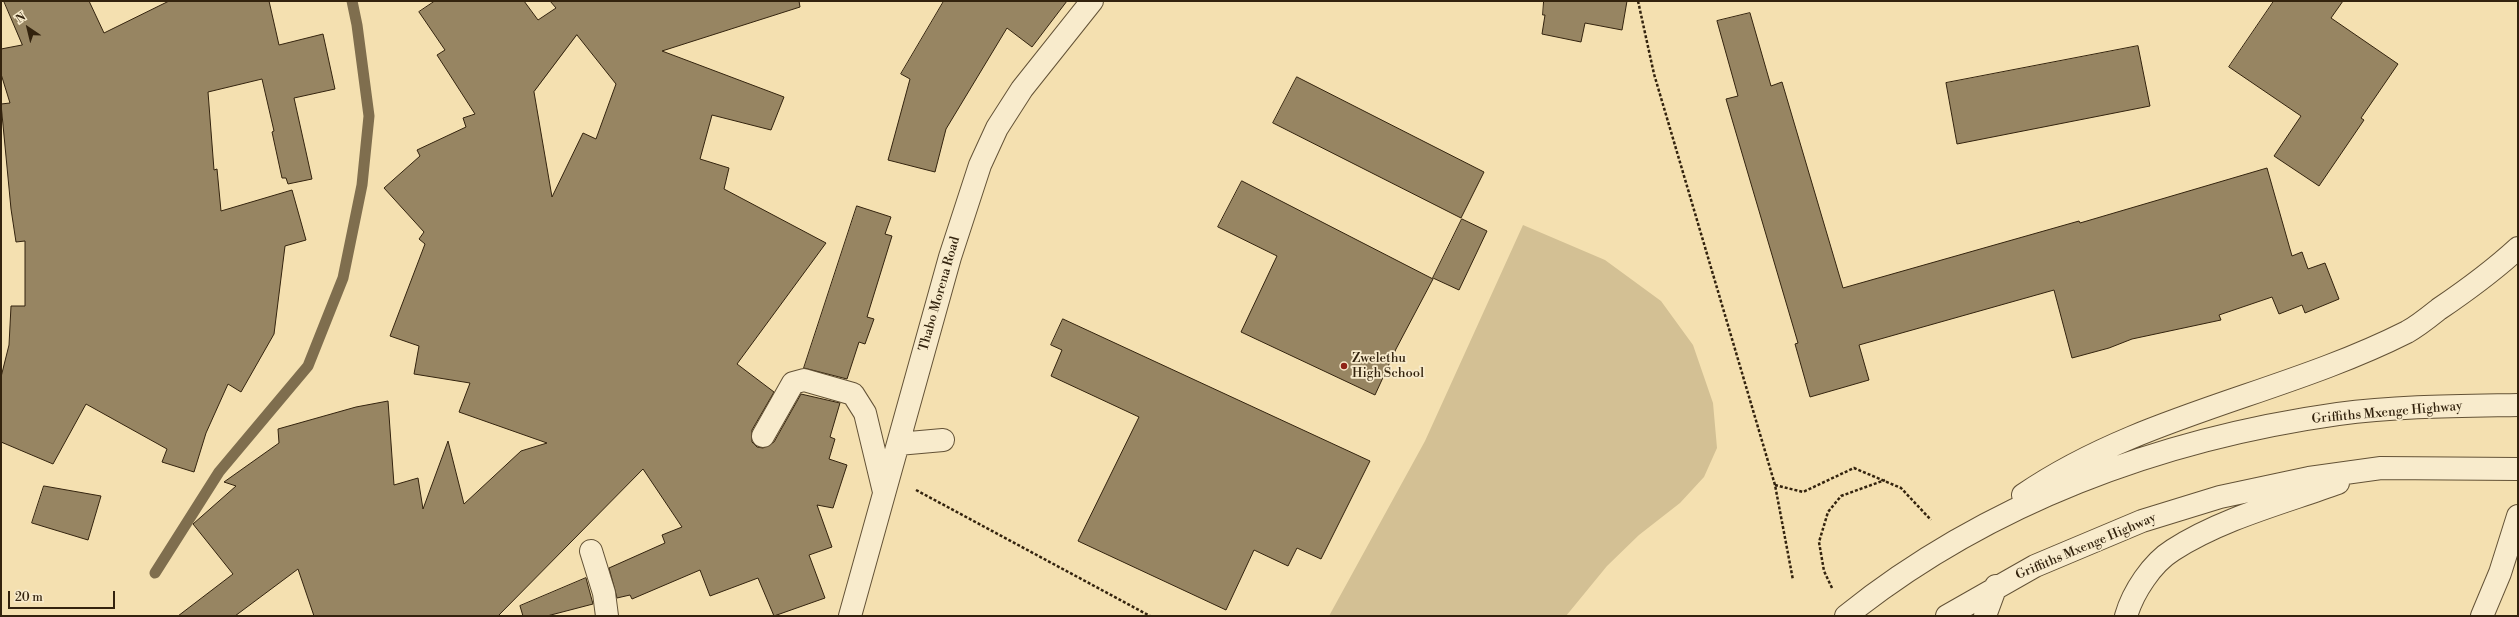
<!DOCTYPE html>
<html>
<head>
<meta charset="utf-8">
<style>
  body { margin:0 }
  #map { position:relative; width:2519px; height:617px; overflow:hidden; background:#f4e0b0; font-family:"Libre Bodoni",serif }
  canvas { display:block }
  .frame { position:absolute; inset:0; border:2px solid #33230e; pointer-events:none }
  .north { position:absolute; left:8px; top:8px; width:40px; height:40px; -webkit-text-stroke:3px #f8ebcc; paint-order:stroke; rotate:325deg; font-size:11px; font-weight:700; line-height:16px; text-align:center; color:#33230e }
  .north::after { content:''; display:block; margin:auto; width:14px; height:18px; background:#33230e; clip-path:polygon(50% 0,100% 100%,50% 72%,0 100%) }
  .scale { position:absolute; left:8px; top:591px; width:107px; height:18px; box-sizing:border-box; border:2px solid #33230e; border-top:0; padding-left:5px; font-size:12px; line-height:14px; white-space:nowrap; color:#33230e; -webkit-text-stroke:3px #f8ebcc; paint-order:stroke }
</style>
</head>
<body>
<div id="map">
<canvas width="2519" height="617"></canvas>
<div class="frame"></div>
<div class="north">N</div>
<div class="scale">20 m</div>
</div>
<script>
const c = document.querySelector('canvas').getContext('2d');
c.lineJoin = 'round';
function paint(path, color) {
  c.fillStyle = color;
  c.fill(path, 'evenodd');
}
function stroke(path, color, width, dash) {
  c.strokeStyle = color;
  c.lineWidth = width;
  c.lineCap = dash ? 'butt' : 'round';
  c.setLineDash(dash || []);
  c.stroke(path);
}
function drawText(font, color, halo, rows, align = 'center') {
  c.font = font + ' "Libre Bodoni",serif';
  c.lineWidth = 3.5;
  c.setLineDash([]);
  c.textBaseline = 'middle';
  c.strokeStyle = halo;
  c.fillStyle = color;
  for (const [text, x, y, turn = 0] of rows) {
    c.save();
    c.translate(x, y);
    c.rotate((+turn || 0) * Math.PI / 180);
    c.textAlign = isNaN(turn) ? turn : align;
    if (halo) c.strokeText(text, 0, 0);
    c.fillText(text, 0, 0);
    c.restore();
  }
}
paint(new Path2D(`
  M1523 225 1605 260 1661 301 1693 345 1713 403 1717 448 1704 477 1680 503 1639 535 1607 566 1566 616H1329L1425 441Z`), '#d3c094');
stroke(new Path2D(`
  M155 573 219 472 308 366 343 278 362 185 369 116 357 25 352 1`), '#7f6e4e', 11);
const building = new Path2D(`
  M4 1H89L104 33 169 1H269L279 45 323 34 335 89 294 98 312 179 288 184 286 178H282L272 132 274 131 262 79 208 92 214 170 217 169 221 211 292 190 306 240 285 246 274 334 241 392 228 384 206 433 194 472 162 462 167 449 86 404 53 464 1 442V377L9 345 11 306H25V241L16 242 11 209 1 104 10 103 1 74V49L22 45Z
  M435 1H524L538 20 556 8 550 1H799L800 7 662 51 784 97 771 130 712 115 700 159 729 168 724 189 826 243 737 364 774 392 752 430V442L757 447 763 448 774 442 801 394 840 403 830 437 835 439 829 459 847 465 833 508 817 505 832 547 809 555 825 598 774 616 758 578 710 596 700 570 632 599 630 595 617 598 609 568 665 543 662 535 682 527 643 469 498 616H314L298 569 235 616H178L233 574 193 524 236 486 224 482 279 443 278 429 356 407 388 401 394 485 418 478 423 509 448 441 464 504 521 451 547 443 459 412 470 383 414 374 419 346 390 336 425 244 419 239 424 232 384 188 420 156 417 150 466 127 463 118 475 114 437 55 445 50 419 12ZM577 35 616 84 596 139 583 133 552 197 534 92Z
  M944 1H1067L1032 47 1007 28 946 129 935 172 888 160 910 79 901 74Z
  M1544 1H1627L1622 30 1585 23 1581 42 1542 34 1545 15H1543Z
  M2274 1H2343L2331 18 2398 64 2361 118 2364 120 2319 186 2274 156 2301 116 2229 67Z
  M1750 13 1771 86 1782 82 1843 288 2079 221 2080 223 2267 168 2292 256 2302 252 2308 269 2325 263 2339 299 2305 313 2302 305 2279 314 2272 297 2219 315 2221 320 2132 339 2109 348 2072 358 2054 290 1859 345 1869 380 1810 397 1795 344 1798 343 1726 99 1738 96 1717 21Z
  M2138 46 2150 106 1957 144 1946 83Z
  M1297 77 1484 172 1461 218 1273 123Z
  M1242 181 1433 279 1396 349 1375 395 1241 332 1277 256 1218 227Z
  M857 206 891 217 885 234 892 236 867 317 874 319 865 344 859 342 847 379 804 368Z
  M1462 219 1487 231 1459 290 1433 278Z
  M1063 319 1370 461 1321 559 1297 548 1288 566 1254 550 1226 610 1078 541 1139 417 1051 376 1062 350 1051 345Z
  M44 486 101 496 88 540 32 523Z
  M586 578 593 604 547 616H523L520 606Z`);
paint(building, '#978562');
stroke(building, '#33230e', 1);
const minor = new Path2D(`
  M763 436 793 383 804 380 853 394 865 413 884 492
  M898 444 943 440
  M2023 495C2140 415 2282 395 2407 332 2418 326 2429 317 2439 309 2467 290 2493 271 2518 248
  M591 551 604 593 607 616
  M850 616 950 257 980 165 997 128 1022 89 1092 1
  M1846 616C1987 503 2160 439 2338 414 2397 406 2458 406 2518 405
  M1947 616 2035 566 2142 521 2220 497 2309 478 2381 468 2518 469
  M1985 616 1996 586
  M2126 616C2133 592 2152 563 2173 550 2223 518 2283 503 2338 483
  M2482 616 2500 573 2518 516`);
stroke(minor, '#635236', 24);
stroke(new Path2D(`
  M1638 1 1654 74 1775 485 1793 580
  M1775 485 1803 492 1854 468 1901 488 1931 520
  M916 490 1150 616
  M1832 588 1824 571 1819 542 1828 512 1841 496 1885 480`), '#33230e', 2.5, [3, 2]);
stroke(minor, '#f8ebcc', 22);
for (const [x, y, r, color] of [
  [1344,366,4,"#8f2418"]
]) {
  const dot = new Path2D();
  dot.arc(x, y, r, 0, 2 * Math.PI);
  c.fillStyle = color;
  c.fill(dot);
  stroke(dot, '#f8ebcc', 1.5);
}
drawText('13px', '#33230e', '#f8ebcc', [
  ["Thabo Morena Road",940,294,-74],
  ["Griffiths Mxenge Highway",2387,413,-5],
  ["Griffiths Mxenge Highway",2086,547,-23]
]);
drawText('13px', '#33230e', '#f8ebcc', [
  ["Zwelethu",1352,359],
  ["High School",1352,374]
], 'left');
</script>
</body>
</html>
